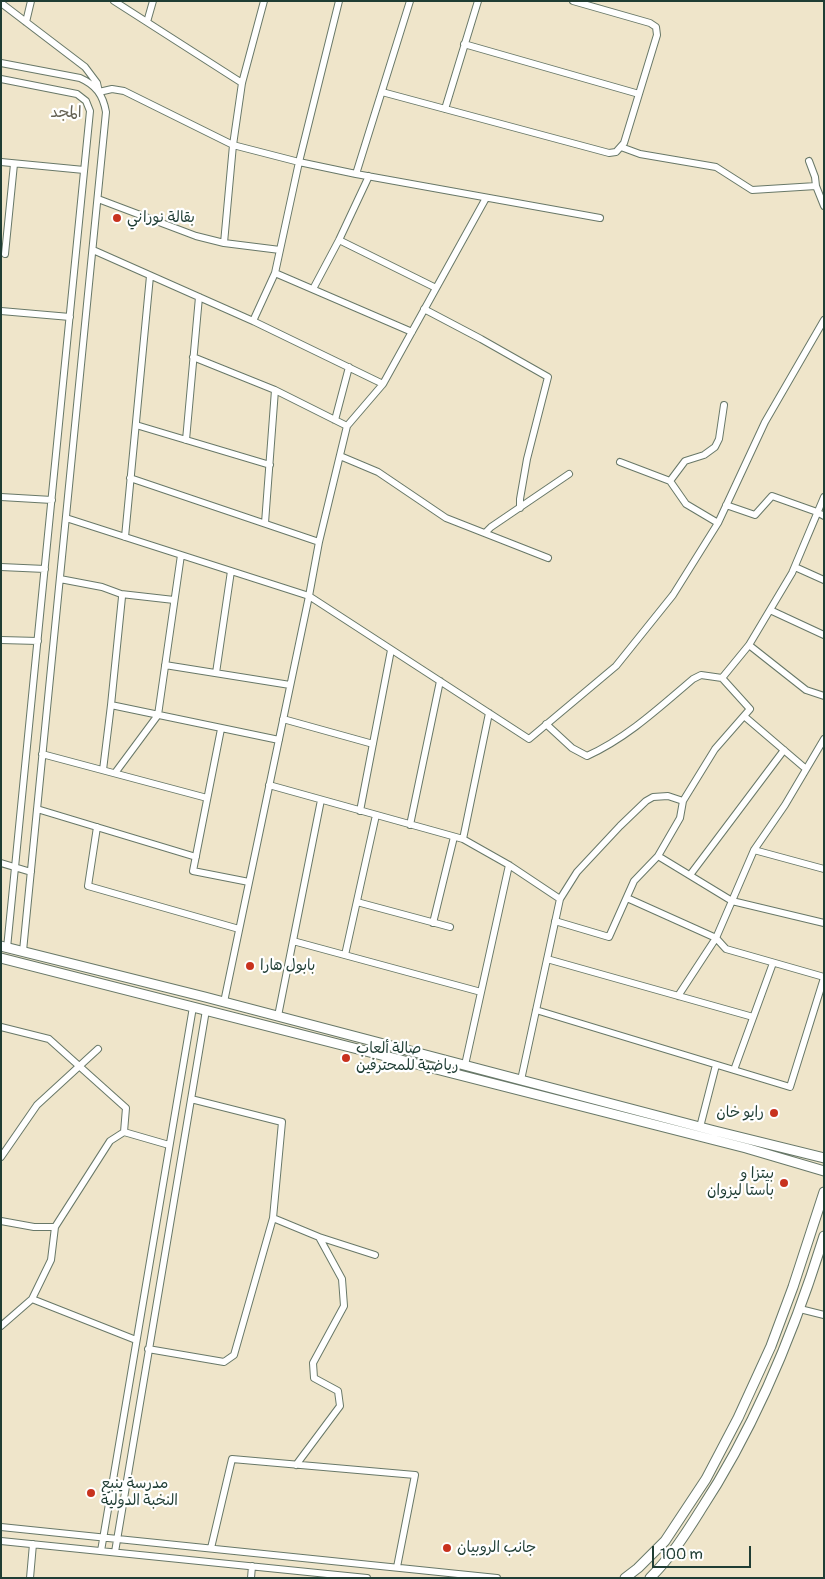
<!DOCTYPE html>
<html>
<head>
<meta charset="utf-8">
<style>
  body { margin:0 }
  #map { position:relative; width:825px; height:1579px; overflow:hidden; background:#efe5ca; font-family:Pangolin,sans-serif }
  canvas { display:block }
  .frame { position:absolute; inset:0; border:2px solid #1f3d34; pointer-events:none }
  .scale { position:absolute; left:652px; top:1546px; width:99px; height:22px; box-sizing:border-box; border:2px solid #1f3d34; border-top:0; padding-left:6px; font-size:15px; line-height:18px; white-space:nowrap; color:#1f3d34; -webkit-text-stroke:4px #fff; paint-order:stroke }
</style>
</head>
<body>
<div id="map">
<canvas width="825" height="1579"></canvas>
<div class="frame"></div>
<div class="scale">100 m</div>
</div>
<script>
const c = document.querySelector('canvas').getContext('2d');
c.lineJoin = 'round';
function stroke(path, color, width, dash) {
  c.strokeStyle = color;
  c.lineWidth = width;
  c.lineCap = dash ? 'butt' : 'round';
  c.setLineDash(dash || []);
  c.stroke(path);
}
function drawText(font, color, halo, rows, align = 'center') {
  c.font = font + ' Pangolin,"Playpen Sans Arabic",sans-serif';
  c.lineWidth = 4.5;
  c.setLineDash([]);
  c.textBaseline = 'middle';
  c.strokeStyle = halo;
  c.fillStyle = color;
  for (const [text, x, y, turn = 0] of rows) {
    c.save();
    c.translate(x, y);
    c.rotate((+turn || 0) * Math.PI / 180);
    c.textAlign = isNaN(turn) ? turn : align;
    if (halo) c.strokeText(text, 0, 0);
    c.fillText(text, 0, 0);
    c.restore();
  }
}
const minor = new Path2D(`
  M114 1 242 83
  M1 3 85 67 97 83 99 92 112 89 124 91 233 145 299 162 356 174 600 218
  M26 22 31 1
  M147 22 153 1
  M464 44 639 94
  M1 63 80 78C96 85 103 95 106 112L23 951
  M1 79 77 94 86 101 90 111 7 948
  M382 92 609 153 616 152 624 143 657 35 656 27 650 23 573 1
  M445 109 478 1
  M621 147 640 154 716 167 752 190 816 186
  M809 161 815 177 816 186 824 206
  M1 162 84 170
  M356 174 410 1
  M98 199 196 236 224 243 280 250
  M339 240 436 288
  M224 243 233 145 242 83 264 1
  M93 250 253 321 383 384 347 426 319 542 309 596 224 1002
  M5 254 14 164
  M275 273 412 332
  M313 289 339 240 369 176
  M424 309 481 339 548 377 527 459 520 499V508
  M1 311 70 317
  M253 321 275 273 299 162 339 1
  M193 357 275 390 265 523
  M383 384 486 198
  M275 390 347 426
  M335 420 349 367
  M136 425 270 465
  M186 440 199 297
  M340 456 378 472 446 518 548 558
  M620 462 670 481 686 504 718 523
  M130 478 319 542
  M670 481 685 461 704 455 715 447 719 439 724 405
  M1 497 52 500
  M726 505 755 515 772 496 817 512 824 516
  M66 518 309 596 529 739 616 666 673 595 718 523 765 422 824 320
  M485 533 491 527 569 474
  M125 537 150 276
  M1 567 45 569
  M795 567 824 580
  M60 579 102 587 121 594 174 600
  M122 597 111 705 279 740
  M770 610 824 635
  M1 640 38 641
  M749 645 806 690 824 696
  M165 665 290 685
  M216 673 231 571
  M744 716 806 769
  M283 719 373 744
  M546 724 572 748 587 756C627 738 660 707 693 679L701 675 722 678
  M221 729 193 871 249 882
  M42 754 207 798
  M103 770 111 705
  M115 773 158 715 181 555
  M269 785 463 839 509 865 560 899 521 1080
  M37 809 196 857
  M360 811 391 650
  M410 825 440 681
  M97 827 88 886 239 929
  M463 839 489 713
  M754 850 824 869
  M658 856 732 901 824 923
  M1 863 31 872
  M690 875 784 750
  M627 898 716 938 754 850 785 805 824 739
  M560 899 577 872 620 826 646 801 653 797 668 796 683 801
  M357 902 450 927
  M555 921 609 937 634 881 658 856 680 818 683 801 715 749 750 709 722 678 749 645 792 573 824 497
  M433 923 454 837
  M293 941 481 992
  M345 955 376 815
  M547 959 753 1017
  M678 996 716 938 726 949 824 977
  M536 1010 790 1087 824 978
  M278 1016 321 800
  M1 1027 49 1039 126 1108 124 1132 169 1145
  M465 1065 509 865
  M734 1070 773 963
  M191 1099 282 1122 273 1218 319 1237 342 1279 344 1306 313 1363 314 1378 338 1391 340 1406 296 1465
  M700 1127 716 1065
  M1 1157 37 1105 98 1049
  M1 1221 34 1227H55L110 1141 124 1132
  M319 1237 375 1255
  M32 1299 136 1340
  M800 1309 824 1315
  M1 1326 32 1299 51 1260 55 1227
  M148 1349 224 1362 234 1355 273 1218
  M1 1527 497 1578
  M1 1541 367 1578
  M211 1548 232 1459 415 1475 397 1567
  M101 1551 193 1007
  M115 1552 206 1010
  M30 1578 33 1544
  M251 1578 252 1566`);
const secondary = new Path2D(`
  M1 946 205 997 715 1131 824 1158
  M1 958 746 1148 824 1171
  M625 1578 638 1568 665 1541 706 1479 738 1418 771 1346 793 1287 824 1192
  M650 1578C670 1558 685 1535 700 1511 756 1426 794 1333 824 1236`);
stroke(minor, '#687868', 8);
stroke(secondary, '#687868', 11);
stroke(minor, '#fff', 6);
stroke(secondary, '#fff', 9);
for (const [x, y, r, color] of [
  [117,218,5,"#c8321e"],
  [250,966,5,"#c8321e"],
  [346,1058,5,"#c8321e"],
  [774,1113,5,"#c8321e"],
  [784,1183,5,"#c8321e"],
  [91,1493,5,"#c8321e"],
  [447,1548,5,"#c8321e"]
]) {
  const dot = new Path2D();
  dot.arc(x, y, r, 0, 2 * Math.PI);
  c.fillStyle = color;
  c.fill(dot);
  stroke(dot, '#fff', 2);
}
drawText('15px', '#1f3d34', '#fff', [
  ["بقالة نوراني",127,218],
  ["بابول هارا",260,966],
  ["صالة ألعاب",356,1049],
  ["رياضية للمحترفين",356,1066],
  ["رايو خان",764,1113,"right"],
  ["بيتزا و",774,1174,"right"],
  ["باستا ليزوان",774,1191,"right"],
  ["مدرسة ينبع",101,1484],
  ["النخبة الدولية",101,1501],
  ["جانب الروبيان",457,1548]
], 'left');
drawText('16px', '#666355', '#fff', [
  ["المجد",66,113]
]);
</script>
</body>
</html>
